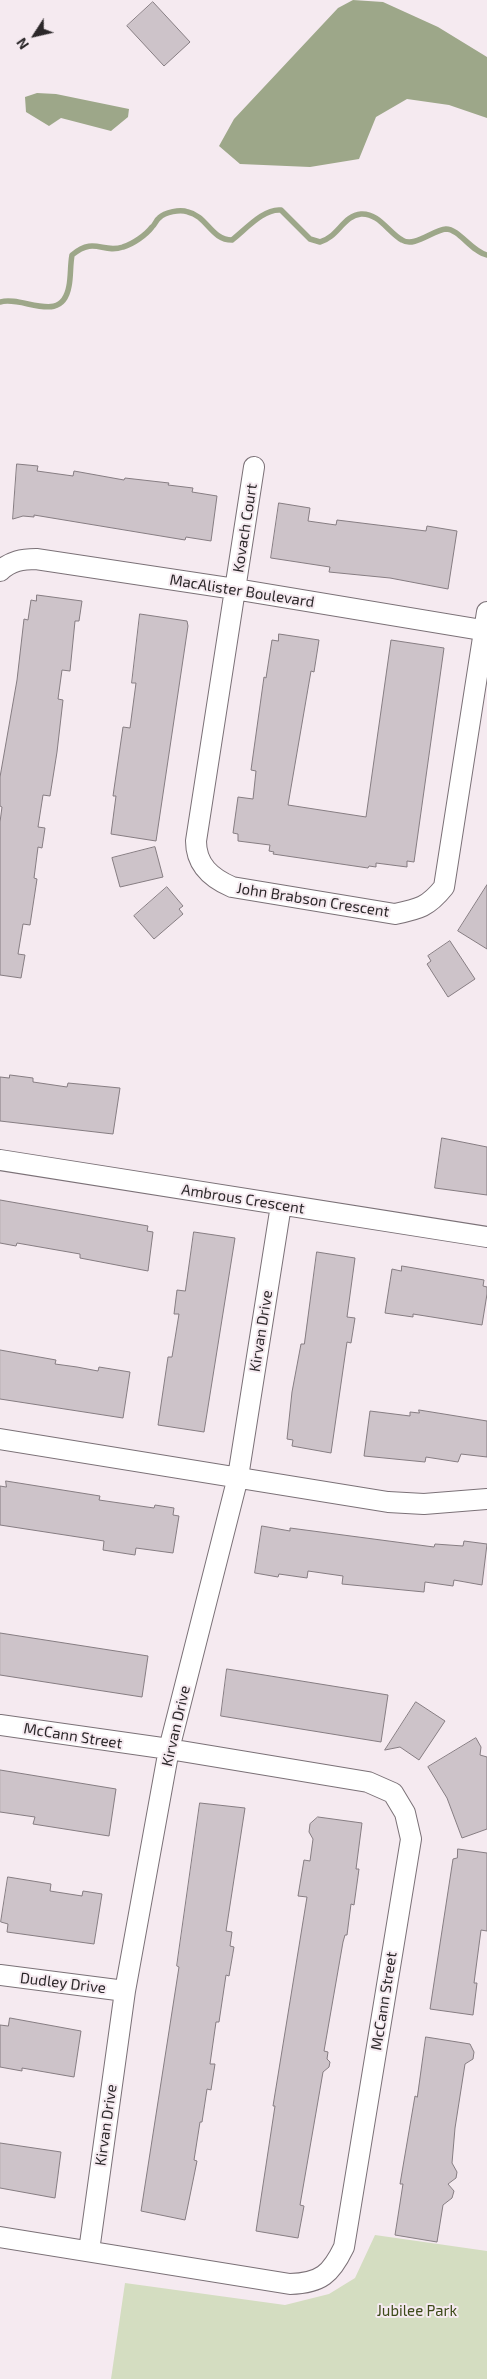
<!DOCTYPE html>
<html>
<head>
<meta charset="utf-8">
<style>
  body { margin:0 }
  #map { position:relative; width:487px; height:2379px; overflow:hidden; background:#f5eaf0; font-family:"Exo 2",sans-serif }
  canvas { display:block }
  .north { position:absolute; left:10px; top:10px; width:50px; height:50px; -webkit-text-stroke:4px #f5eaf0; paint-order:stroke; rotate:235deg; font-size:14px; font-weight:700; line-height:20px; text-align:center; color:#2c282a }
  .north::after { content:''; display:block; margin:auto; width:18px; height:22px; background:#2c282a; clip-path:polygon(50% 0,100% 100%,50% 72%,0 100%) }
</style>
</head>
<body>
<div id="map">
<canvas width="487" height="2379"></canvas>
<div class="north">N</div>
</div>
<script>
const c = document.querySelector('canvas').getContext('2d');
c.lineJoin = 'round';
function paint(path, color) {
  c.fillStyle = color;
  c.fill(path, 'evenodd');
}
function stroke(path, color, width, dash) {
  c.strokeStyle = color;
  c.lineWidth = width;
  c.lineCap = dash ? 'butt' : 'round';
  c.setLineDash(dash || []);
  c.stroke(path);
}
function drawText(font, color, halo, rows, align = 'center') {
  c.font = font + ' "Exo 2",sans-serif';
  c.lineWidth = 4;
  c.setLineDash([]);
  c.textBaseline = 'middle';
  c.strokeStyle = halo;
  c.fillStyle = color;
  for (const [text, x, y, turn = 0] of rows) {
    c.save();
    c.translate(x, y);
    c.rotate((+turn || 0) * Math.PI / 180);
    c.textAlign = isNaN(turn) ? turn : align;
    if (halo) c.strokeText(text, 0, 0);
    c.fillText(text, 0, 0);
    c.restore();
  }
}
paint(new Path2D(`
  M375 2235 487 2251V2379H111L125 2283 285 2305 329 2294 355 2278Z`), '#d4ddc1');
paint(new Path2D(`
  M353 0 383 2 438 27 487 57V118L449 105 407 99 376 117 359 159 310 167 240 164 219 146 234 119 338 8Z
  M37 93 56 94 129 109 128 117 111 131 61 118 49 126 26 112 25 97Z`), '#9da789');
stroke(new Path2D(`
  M0 302C23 295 62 326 69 286 71 276 70 266 72 255 95 236 102 254 123 247 133 244 146 235 152 227 155 225 156 220 159 218 165 212 180 209 188 212 207 216 211 240 232 240 245 230 264 208 281 210L310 239 320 242C337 238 344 215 361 214 379 213 388 232 402 240 414 248 433 230 446 229 459 229 472 252 487 255`), '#9da789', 5.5);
const building = new Path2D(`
  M153 2 190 42 164 66 127 26Z
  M17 464 38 466 37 471 73 476 74 471 124 480 125 478 169 483 168 485 193 488 192 492 217 496 211 541 186 537 185 540 34 515V517L23 516 13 519Z
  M279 503 310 508 308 521 336 525 337 520 426 531 427 526 457 531 448 589 390 578 329 572 330 567 271 558Z
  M37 595 82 601 79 621H75L70 671 62 670 58 699 63 700 57 752 50 796 43 795 38 827 45 828 42 848 38 847 34 878 37 879 30 925 23 924 18 954 25 955 21 978 0 975V822L2 807 0 806V777L17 680 24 619 28 620 31 600 36 601Z
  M140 614 187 621 188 626 156 841 111 834 116 796H113L123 727 130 728 136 683H132Z
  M279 634 319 640 314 672 311 671 288 805 366 817 391 640 444 648 414 862 407 861V867L376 863V867L369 866 368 868 273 854 274 852 269 851 270 845 238 841V834L233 833 238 797 253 799 256 771 251 770 264 677 266 678 272 640 278 641Z
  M155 847 163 877 120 887 112 858Z
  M487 885V949L458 931Z
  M167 887 183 906 179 909 183 914 154 939 134 916Z
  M450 941 475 979 448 997 427 964 431 961 428 956Z
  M10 1075 33 1078V1082L67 1087 68 1083 120 1088 113 1134 0 1121V1077L9 1078Z
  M442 1138 487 1147V1195L435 1188Z
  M0 1200 148 1226 147 1231 153 1232 148 1271 80 1258V1254L17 1243 16 1246 0 1243Z
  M194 1232 235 1238 204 1432 158 1425 168 1357H172L179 1314H174L177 1290 185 1291Z
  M317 1252 355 1258 347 1317 355 1318 351 1343 347 1342 331 1453 292 1446 293 1440 287 1439 292 1392 301 1344H304Z
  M402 1266 484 1280 483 1286 487 1287V1294L482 1325 413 1314V1317L385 1313 392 1269 401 1271Z
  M0 1350 56 1360 55 1364 77 1367 98 1371 99 1367 130 1372 123 1418 0 1399Z
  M419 1410 487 1421V1457L461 1454 458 1462 426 1457 425 1462 364 1456 370 1411 410 1416V1412L419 1413Z
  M6 1481 100 1496 99 1500 154 1508 155 1505 174 1508 173 1515 179 1516 173 1553 136 1548 135 1555 103 1550 104 1541 0 1525V1486L6 1487Z
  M262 1526 290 1531V1528L434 1547 435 1544 463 1546 464 1541 487 1544 482 1585 454 1580 453 1586 425 1582 424 1592 342 1584 343 1576 308 1571 307 1578 279 1574 278 1577 255 1573Z
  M0 1633 148 1656 142 1697 0 1675Z
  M227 1669 388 1695 381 1742 221 1716Z
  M416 1702 445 1721 419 1760 400 1747 385 1750Z
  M476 1738 481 1747 480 1755 487 1757V1829L462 1838 447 1798 428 1767Z
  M0 1770 116 1789 109 1836 33 1824 35 1817 0 1812Z
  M200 1803 245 1808 226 1931 232 1932 230 1946 234 1947 229 1976 226 1975 219 2022H216L210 2064H215L211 2090 207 2089 202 2122H200L194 2160 197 2161 185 2220 141 2211 179 1967 177 1966Z
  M318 1817 362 1823 356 1869H359L354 1905 351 1904 347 1935H345L343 1942 324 2051 328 2052 327 2059 330 2062 329 2067 323 2072 300 2205 304 2206 298 2238 256 2231 275 2106H273L307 1897 298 1896 304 1860 310 1861 313 1839 309 1832 310 1824Z
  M458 1849 487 1853V1931L481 1930 474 1983H477L473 2015 430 2009 453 1859 457 1858Z
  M8 1877 51 1884 50 1891 82 1896 83 1891 102 1894 94 1944 7 1932 8 1924 1 1922Z
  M10 2018 81 2031 74 2077 22 2068V2071L0 2067V2025L8 2026Z
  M426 2037 470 2044 474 2052 473 2059 465 2064 455 2128 452 2163 457 2172 456 2178 448 2184 454 2191 452 2198 443 2205 437 2242 395 2235 403 2184H400L415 2096 417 2097Z
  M0 2143 61 2152 55 2198 0 2188Z`);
paint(building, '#cdc3c9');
stroke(building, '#867d82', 1);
const street = new Path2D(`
  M254 467 196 841C196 865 211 878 232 887L395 914C419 909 428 907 444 887L487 612
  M0 571C11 561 22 559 36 559L235 589 487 631
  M0 1160 487 1237
  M0 1439 388 1502 424 1504 487 1499
  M0 1725 169 1749 368 1782 393 1793 405 1813 411 1839 344 2247C331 2274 321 2283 290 2284L0 2237
  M0 1975 125 1991
  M89 2251 125 1991 169 1749 238 1477 281 1205`);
stroke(street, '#7b7177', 22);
stroke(street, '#fff', 20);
drawText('15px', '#2c282a', '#f5eaf0', [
  ["Kovach Court",245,528,-81],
  ["MacAlister Boulevard",242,591,9],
  ["John Brabson Crescent",313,900,9],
  ["Ambrous Crescent",243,1199,9],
  ["Kirvan Drive",261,1331,-81],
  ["Kirvan Drive",176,1726,-77],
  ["McCann Street",73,1736,9],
  ["Dudley Drive",63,1983,7],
  ["McCann Street",384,2001,-81],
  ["Kirvan Drive",106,2125,-82]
]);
drawText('15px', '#3d4a19', '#f5eaf0', [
  ["Jubilee Park",417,2311]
]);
</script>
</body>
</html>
